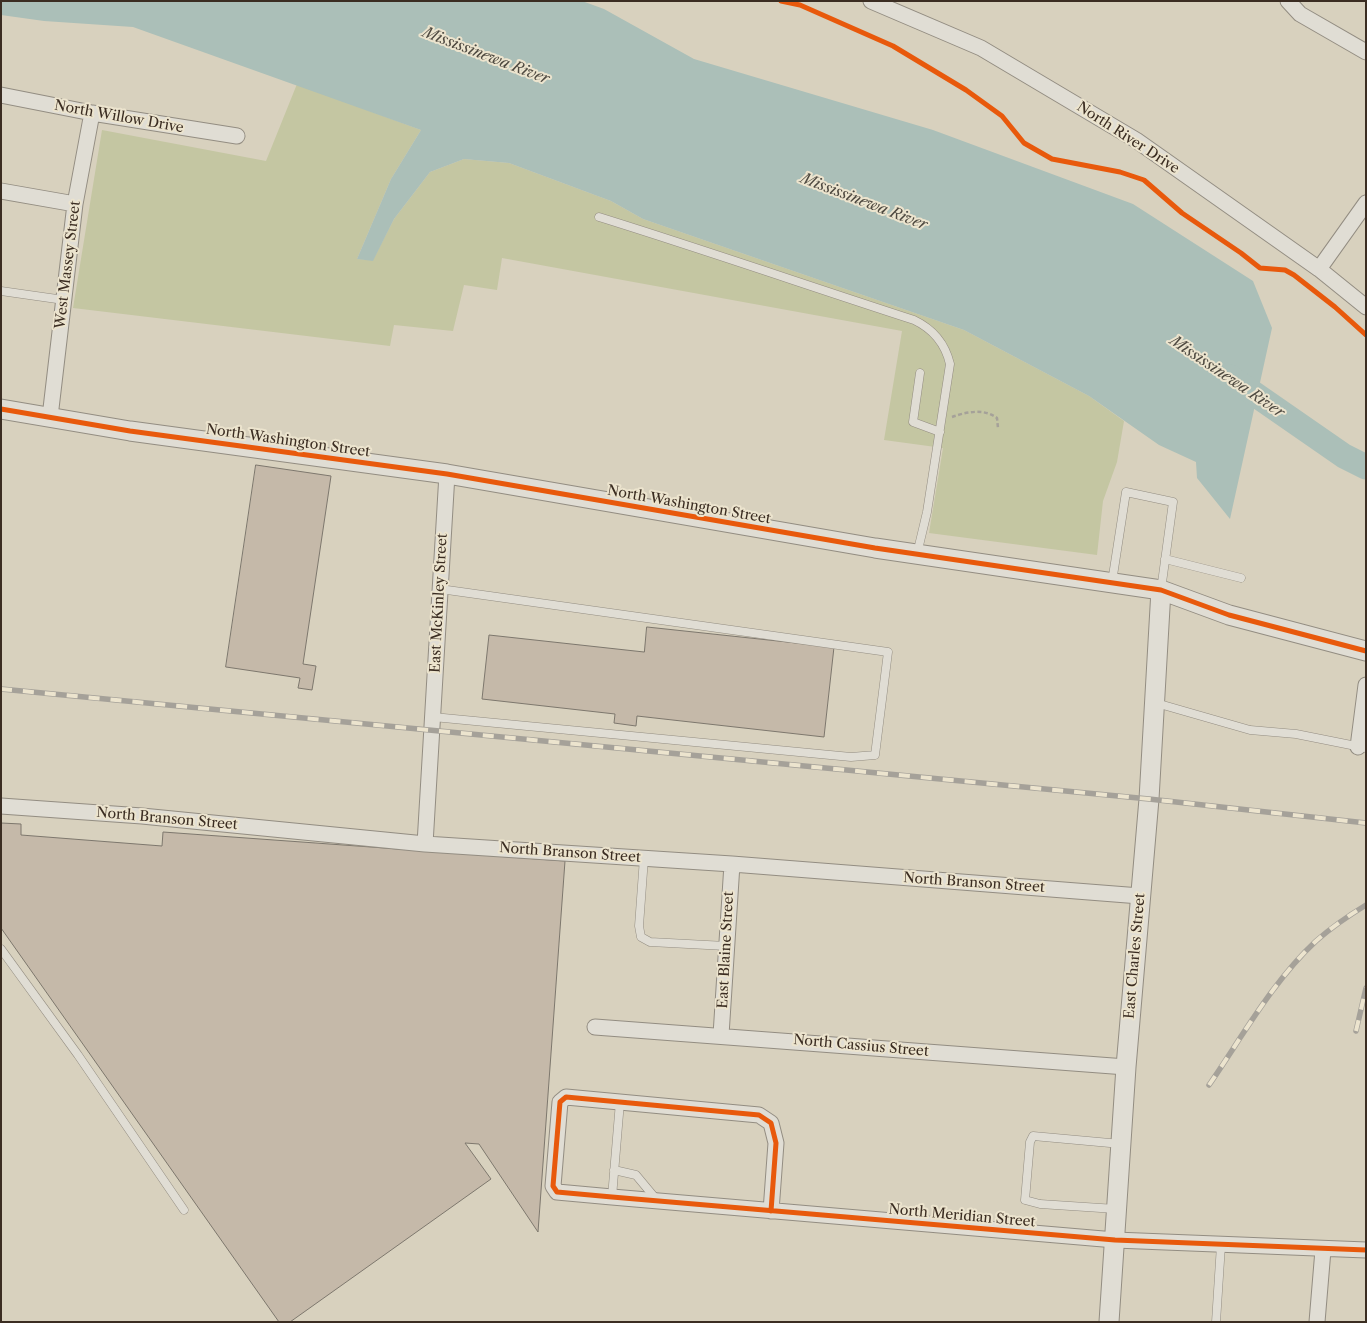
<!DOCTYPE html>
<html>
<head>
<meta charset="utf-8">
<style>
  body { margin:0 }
  #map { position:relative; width:1367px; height:1323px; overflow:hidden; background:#d8d1be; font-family:"Libre Caslon Text",serif }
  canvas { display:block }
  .frame { position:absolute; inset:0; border:2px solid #3b2d22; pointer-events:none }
</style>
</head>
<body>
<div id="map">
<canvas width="1367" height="1323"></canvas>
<div class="frame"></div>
</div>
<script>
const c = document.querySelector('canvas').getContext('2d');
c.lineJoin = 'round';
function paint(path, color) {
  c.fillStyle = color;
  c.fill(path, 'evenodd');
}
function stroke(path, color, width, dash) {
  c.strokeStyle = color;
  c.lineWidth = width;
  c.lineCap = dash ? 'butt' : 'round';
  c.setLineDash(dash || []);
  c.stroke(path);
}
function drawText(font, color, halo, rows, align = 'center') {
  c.font = font + ' "Libre Caslon Text",serif';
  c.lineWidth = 4;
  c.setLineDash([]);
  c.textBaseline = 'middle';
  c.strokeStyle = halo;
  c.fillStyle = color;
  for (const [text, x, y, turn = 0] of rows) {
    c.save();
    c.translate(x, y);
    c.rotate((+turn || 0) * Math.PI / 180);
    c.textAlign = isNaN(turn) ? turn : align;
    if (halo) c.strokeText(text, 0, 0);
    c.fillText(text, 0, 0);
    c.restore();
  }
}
paint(new Path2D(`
  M297 84 421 130 391 179 357 259 373 260 394 219 430 172 464 159 509 163 611 201 643 219 964 330 1089 396 1124 421 1117 462 1103 501 1097 555 929 533 943 448 884 440 902 331 502 258 497 290 464 285 453 331 394 325 390 346 73 308 102 130 266 161Z`), '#c4c6a2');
paint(new Path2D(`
  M1 1H582L604 9 694 59 933 130 1133 204 1253 281 1272 328 1230 519 1197 478 1196 462 1159 445 1089 396 964 330 643 219 611 201 509 163 464 159 430 172 394 219 373 261 357 259 391 179 421 130 133 27 44 21 1 15Z`), '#abbfb8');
stroke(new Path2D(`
  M1230 377 1344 456 1366 467`), '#abbfb8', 25);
const building = new Path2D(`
  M256 465 331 476 303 664 316 666 312 690 298 688 300 678 226 667Z
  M647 627 834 647 824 737 637 716 636 726 614 723 615 714 482 699 489 635 644 652Z
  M1 823 21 824V835L162 846 163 832 565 861 538 1232 479 1144 465 1143 491 1179 290 1322H279L1 928Z`);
paint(building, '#c5b9a9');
stroke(building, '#7d776d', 1);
const service = new Path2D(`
  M599 217C705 250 809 286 914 320 933 329 945 343 950 364L927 512 917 554
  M1 291 64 300
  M920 373 913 422 940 432
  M1165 559 1241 578
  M1112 582 1126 492 1173 502 1161 590
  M1156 703 1250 730 1296 734 1366 748
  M433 717 851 757 875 755 888 652 440 589
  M644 858 639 926 641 937 650 942 726 946
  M1 949 78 1055 184 1210
  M614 1170 636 1175 656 1199
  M612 1197 620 1102
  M1116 1209 1040 1204 1025 1200 1030 1142 1033 1136 1121 1144
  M1216 1322 1221 1245`);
const minor = new Path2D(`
  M871 1 981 48 1136 140 1319 269 1366 307
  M1288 1 1300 14 1366 52
  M1 95 92 113 237 136
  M1 191 75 204
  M1319 269 1366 203
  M50 417 75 204 92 113
  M1358 747 1366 685
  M1 806 142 816 425 844 732 864 1140 896
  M425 844 447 474
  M595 1027 1126 1067
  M721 1035 732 864
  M771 1211 776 1143 771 1123 759 1115 566 1097 560 1102 553 1186 557 1192 612 1197 1115 1240 1366 1250
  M1317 1322 1323 1250`);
const tertiary = new Path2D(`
  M1 409 130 431 447 474 875 548 1161 590 1229 615 1366 651
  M1109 1322 1126 1067 1149 799 1161 590`);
stroke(service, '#938d82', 9);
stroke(minor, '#938d82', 17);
stroke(tertiary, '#938d82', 21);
stroke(new Path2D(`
  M952 417C966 412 984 408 997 418L998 428`), '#a5a199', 2.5, [4, 2.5]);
stroke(service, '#e0ddd4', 8);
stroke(minor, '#e0ddd4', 15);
stroke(tertiary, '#e0ddd4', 19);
const rail = new Path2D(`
  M1 689 1149 799 1366 823
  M1356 1031 1366 988
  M1209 1085C1242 1037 1273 981 1316 941 1332 927 1348 916 1366 905`);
stroke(rail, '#a5a199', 5.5);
stroke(rail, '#ece4ce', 4, [11]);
stroke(new Path2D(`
  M781 1 800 5 893 46 966 90 1002 116 1024 143 1052 159 1120 172 1144 180 1182 213 1241 253 1260 268 1285 270 1294 275 1335 307 1366 335
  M1 409 130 431 447 474 875 548 1161 590 1229 615 1366 651
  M771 1211 776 1143 771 1123 759 1115 566 1097 560 1102 553 1186 557 1192 612 1197 1115 1240 1366 1250`), '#e8590c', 5);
drawText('14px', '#3b2d22', '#ece4ce', [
  ["North Willow Drive",119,117,10],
  ["North River Drive",1128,138,33],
  ["West Massey Street",68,265,-83],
  ["North Washington Street",288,441,8],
  ["North Washington Street",689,505,10],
  ["East McKinley Street",439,603,-87],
  ["North Branson Street",167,819,5],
  ["North Branson Street",570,853,4],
  ["North Branson Street",974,883,4],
  ["East Blaine Street",726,950,-87],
  ["East Charles Street",1135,956,-85],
  ["North Cassius Street",861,1046,5],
  ["North Meridian Street",962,1216,5]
]);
drawText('italic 15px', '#4e4940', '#ece4ce', [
  ["Mississinewa River",486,56,21],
  ["Mississinewa River",864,202,21],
  ["Mississinewa River",1227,377,34]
]);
</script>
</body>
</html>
